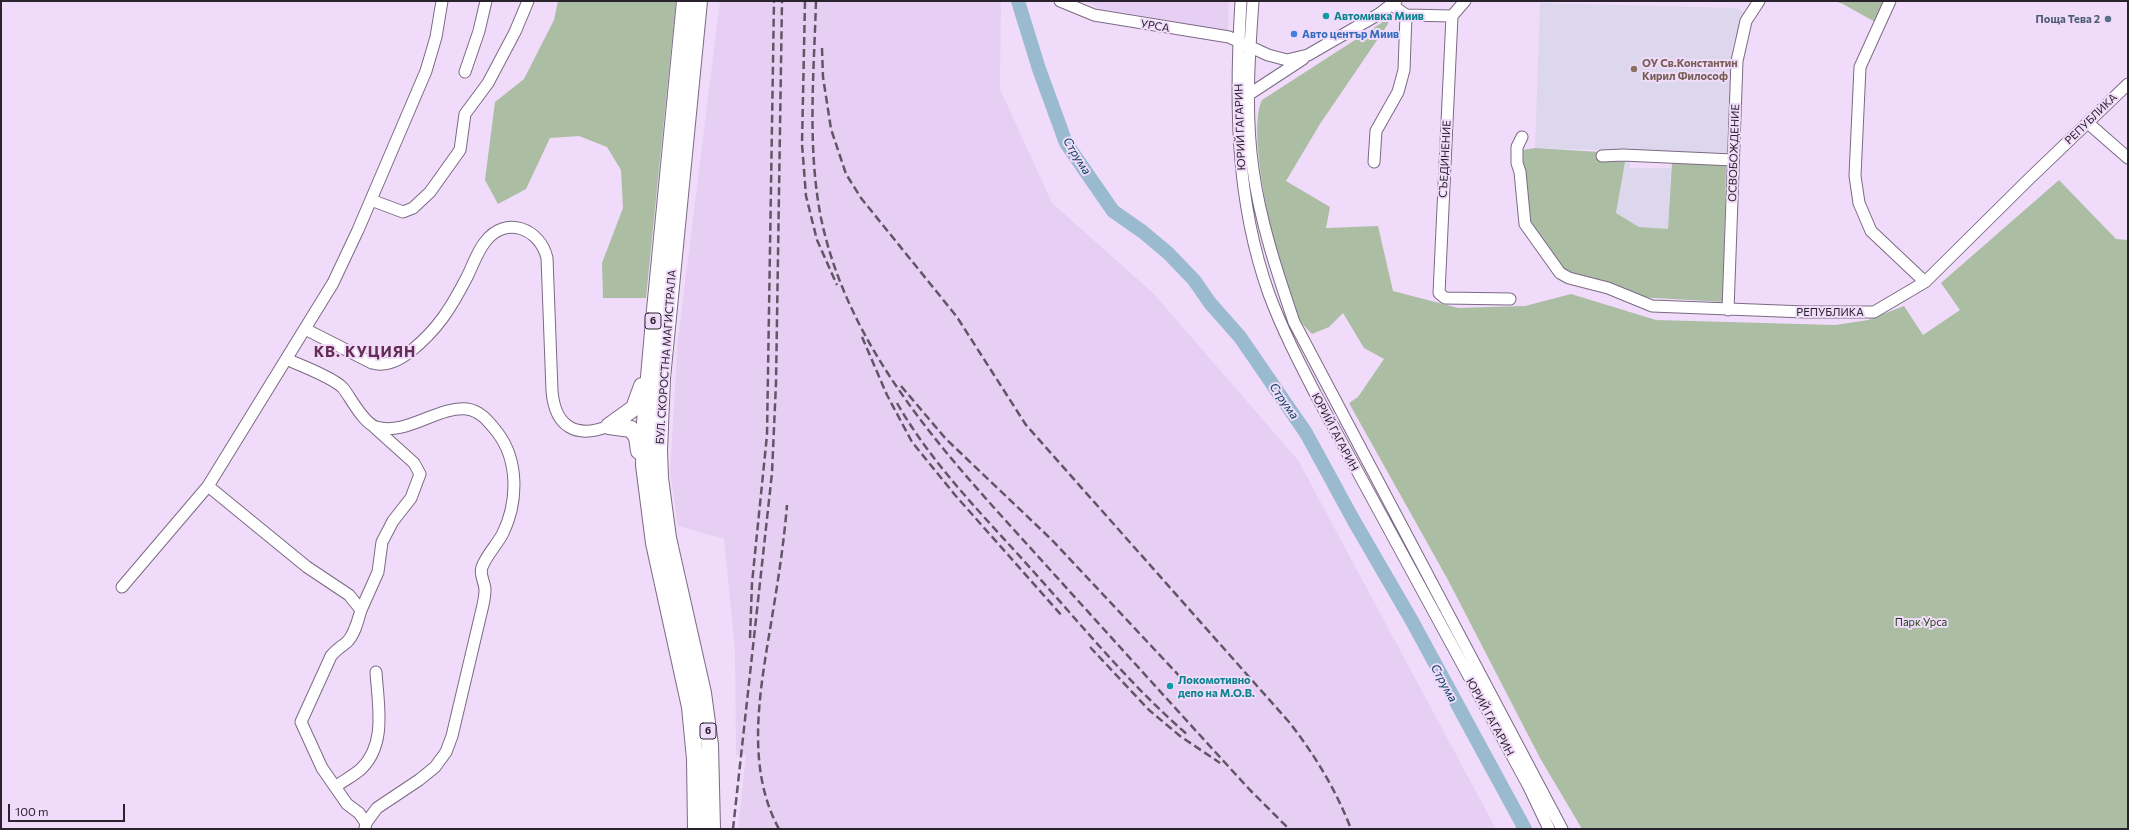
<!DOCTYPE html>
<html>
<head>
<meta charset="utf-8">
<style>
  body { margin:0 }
  #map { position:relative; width:2129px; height:830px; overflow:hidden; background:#f0dcfa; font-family:Commissioner,sans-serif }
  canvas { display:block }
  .frame { position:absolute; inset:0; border:2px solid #2a222d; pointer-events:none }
  .scale { position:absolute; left:8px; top:804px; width:117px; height:18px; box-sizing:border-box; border:2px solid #2a222d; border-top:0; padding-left:5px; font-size:12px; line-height:14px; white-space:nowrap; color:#2a222d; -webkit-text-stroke:3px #f0dcfa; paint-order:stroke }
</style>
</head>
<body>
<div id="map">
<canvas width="2129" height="830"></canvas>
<div class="frame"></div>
<div class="scale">100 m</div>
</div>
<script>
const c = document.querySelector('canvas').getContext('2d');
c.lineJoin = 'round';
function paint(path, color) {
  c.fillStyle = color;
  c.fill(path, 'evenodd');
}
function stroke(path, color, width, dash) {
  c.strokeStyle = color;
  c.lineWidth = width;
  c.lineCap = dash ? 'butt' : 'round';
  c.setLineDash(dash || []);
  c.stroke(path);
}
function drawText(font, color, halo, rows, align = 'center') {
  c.font = font + ' Commissioner,sans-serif';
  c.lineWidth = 4;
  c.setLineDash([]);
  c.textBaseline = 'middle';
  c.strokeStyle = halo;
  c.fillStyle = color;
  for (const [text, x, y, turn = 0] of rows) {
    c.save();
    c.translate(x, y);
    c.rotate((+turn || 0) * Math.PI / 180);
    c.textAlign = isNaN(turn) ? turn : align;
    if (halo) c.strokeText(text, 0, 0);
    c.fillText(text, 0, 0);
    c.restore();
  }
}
paint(new Path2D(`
  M720 1H1001L1000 89 1052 203 1153 293 1298 460 1496 829H738L746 755H736L735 650 724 539 678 526 670 472 678 339Z
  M1085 1H1229L1228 31 1098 8Z`), '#e7cff3');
paint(new Path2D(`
  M1540 3 1737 8 1744 12 1733 44 1731 59 1728 154 1535 148Z
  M1625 162H1630V168H1671L1668 229 1639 227 1616 213Z`), '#dcd7ed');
paint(new Path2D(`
  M558 1H676L646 298H603L602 263 623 208 621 170 607 147 579 136 550 138 526 189 498 204 485 180 495 102 524 79 554 20Z
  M1834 1H1886L1875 22 1843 4Z
  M1389 18 1388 24 1320 124 1286 181 1330 207 1326 228 1378 226 1393 291 1458 308 1525 306 1571 294 1656 320 1835 325 1868 320 1904 306 1923 335 1960 310 1941 283 2059 180 2116 239 2128 240V829H1582L1540 758 1448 580 1349 403 1358 397 1384 359 1364 348 1343 313 1329 327 1312 334C1309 331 1305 327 1302 323 1281 287 1244 135 1262 100Z
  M1535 148 1599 152 1600 160 1625 162 1616 213 1639 227 1668 229 1672 163 1721 164 1726 165 1723 302 1638 297 1574 275 1564 270 1535 230 1530 219 1524 174 1523 150Z`), '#abbda2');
stroke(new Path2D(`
  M1018 1 1039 69 1066 143 1113 211 1143 232 1168 253 1194 280 1210 303 1240 337 1306 433 1354 521 1412 621 1525 829`), '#9abad0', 14);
const minor = new Path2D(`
  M1060 1 1094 15 1229 37 1268 55 1287 60 1308 55 1379 14 1396 1
  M1241 1C1235 101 1235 199 1269 294 1282 329 1299 362 1316 395L1528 785 1549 829
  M1253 1C1249 57 1245 113 1253 169 1260 221 1277 272 1294 322L1562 829
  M1890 1 1860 67 1855 176 1859 203 1871 231 1925 282
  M1392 5 1406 15 1452 16 1439 293 1445 298 1510 299
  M1452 16 1465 1
  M465 72 479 31 486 1
  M1248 95 1303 59
  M2088 123 2128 158
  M1522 137 1517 147V163L1520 172 1525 224 1560 273 1569 278 1608 288 1652 306 1805 312H1874L1925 282 2029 179 2128 84
  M1602 156 1623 155 1733 160
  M1374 162 1376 131 1398 92 1404 70 1406 15
  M371 200 403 212 413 208 430 192 460 150 465 114 488 83 515 32 528 1
  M1728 310 1737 61 1746 21 1759 1
  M305 329 372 363C387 367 399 360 411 351 438 329 451 308 467 277 473 265 477 252 485 242 505 215 540 228 547 258L552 391C555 427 576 439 609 426
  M286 359C300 365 334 378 343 388 351 398 363 423 376 427 407 436 437 406 467 409 481 411 489 422 497 432 519 460 518 502 503 533 497 545 487 554 482 567 479 575 485 582 485 590 485 595 484 600 483 605L452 736 446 752 435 767 419 780 377 808 366 823
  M208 486 307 567 349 595 361 610C358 620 355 634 347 642 341 647 336 650 331 656L301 722 322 768 347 804 359 813 366 823 365 828
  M122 587 208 486 333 283 358 230 426 71 436 37 442 1
  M361 610 378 572 382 542 393 521 411 498 420 474 414 463 374 427
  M335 787C343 781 353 776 361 769 387 744 378 705 376 672`);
const highway = new Path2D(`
  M685 1 654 320 645 423 644 465 654 543 690 707 695 759 696 829
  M699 1 662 378 659 450 660 478 668 538 703 693 710 745 712 829
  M609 426 634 408 642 386
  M609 426 631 429 637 437 639 451`);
stroke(minor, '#7b6a84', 13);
stroke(highway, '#7b6a84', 18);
stroke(minor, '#fff', 11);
stroke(highway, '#fff', 16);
stroke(new Path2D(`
  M805 1 802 144 806 196 817 240 837 285
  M816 1C814 73 807 147 821 218 851 361 959 468 1053 573 1119 646 1184 718 1250 790L1289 829
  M822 48 823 77 831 129 846 174 861 198 957 317 1026 425 1289 722C1315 755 1336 790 1351 829
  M862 337 887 395 912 442 955 495 1063 617
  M901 386 946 439 1052 540 1184 681
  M897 403C933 466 985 517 1033 571 1084 628 1131 686 1189 736
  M750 638 752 583 767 435 774 1
  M1090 647 1149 710 1180 736 1220 763
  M733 829 772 473 776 383 782 1
  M779 829C743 763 762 681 773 611 779 575 784 541 787 505`), '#615666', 2.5, [8, 4]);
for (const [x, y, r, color] of [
  [1326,16,4,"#0f9aa8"],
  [2108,19,4,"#5c6f8a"],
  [1294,34,4,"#3f7fe0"],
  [1634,69,4,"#8d6e63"],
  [1170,686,4,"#0f9aa8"]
]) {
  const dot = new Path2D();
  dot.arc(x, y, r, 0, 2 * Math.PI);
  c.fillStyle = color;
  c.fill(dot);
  stroke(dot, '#f0dcfa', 1.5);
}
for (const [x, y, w] of [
  [653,321,16],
  [708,731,16]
]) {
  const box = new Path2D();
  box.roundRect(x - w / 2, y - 8, w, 16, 3);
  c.fillStyle = '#f0dcfa';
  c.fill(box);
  stroke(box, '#2a222d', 1);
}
drawText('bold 10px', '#2a222d', null, [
  ["6",653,321],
  ["6",708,731]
]);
drawText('bold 11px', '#0d838f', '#f0dcfa', [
  ["Автомивка Миив",1334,16],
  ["Локомотивно",1178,680],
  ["депо на М.О.В.",1178,693]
], 'left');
drawText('bold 11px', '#4e5e75', '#f0dcfa', [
  ["Поща Тева 2",2100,19]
], 'right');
drawText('11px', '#2a222d', '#f0dcfa', [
  ["УРСА",1155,26,9],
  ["РЕПУБЛИКА",2091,119,-44],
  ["ЮРИЙ ГАГАРИН",1240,127,-92],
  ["ОСВОБОЖДЕНИЕ",1734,153,-88],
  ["СЪЕДИНЕНИЕ",1445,159,-87],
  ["РЕПУБЛИКА",1830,312],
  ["БУЛ. СКОРОСТНА МАГИСТРАЛА",666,357,-86],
  ["ЮРИЙ ГАГАРИН",1335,432,62],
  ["ЮРИЙ ГАГАРИН",1490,717,61]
]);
drawText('bold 11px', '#366cbe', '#f0dcfa', [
  ["Авто център Миив",1302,34]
], 'left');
drawText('bold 11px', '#785e54', '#f0dcfa', [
  ["ОУ Св.Константин",1642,63],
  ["Кирил Философ",1642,76]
], 'left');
drawText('11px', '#1f3a0e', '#f0dcfa', [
  ["Парк Урса",1921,622]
]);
drawText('italic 12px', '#003b5a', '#f0dcfa', [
  ["Струма",1077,156,58],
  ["Струма",1284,401,55],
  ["Струма",1444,683,61]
]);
c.letterSpacing = '1px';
drawText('bold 15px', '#642c57', '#f0dcfa', [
  ["КВ. КУЦИЯН",365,352]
]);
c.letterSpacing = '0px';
</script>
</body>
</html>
